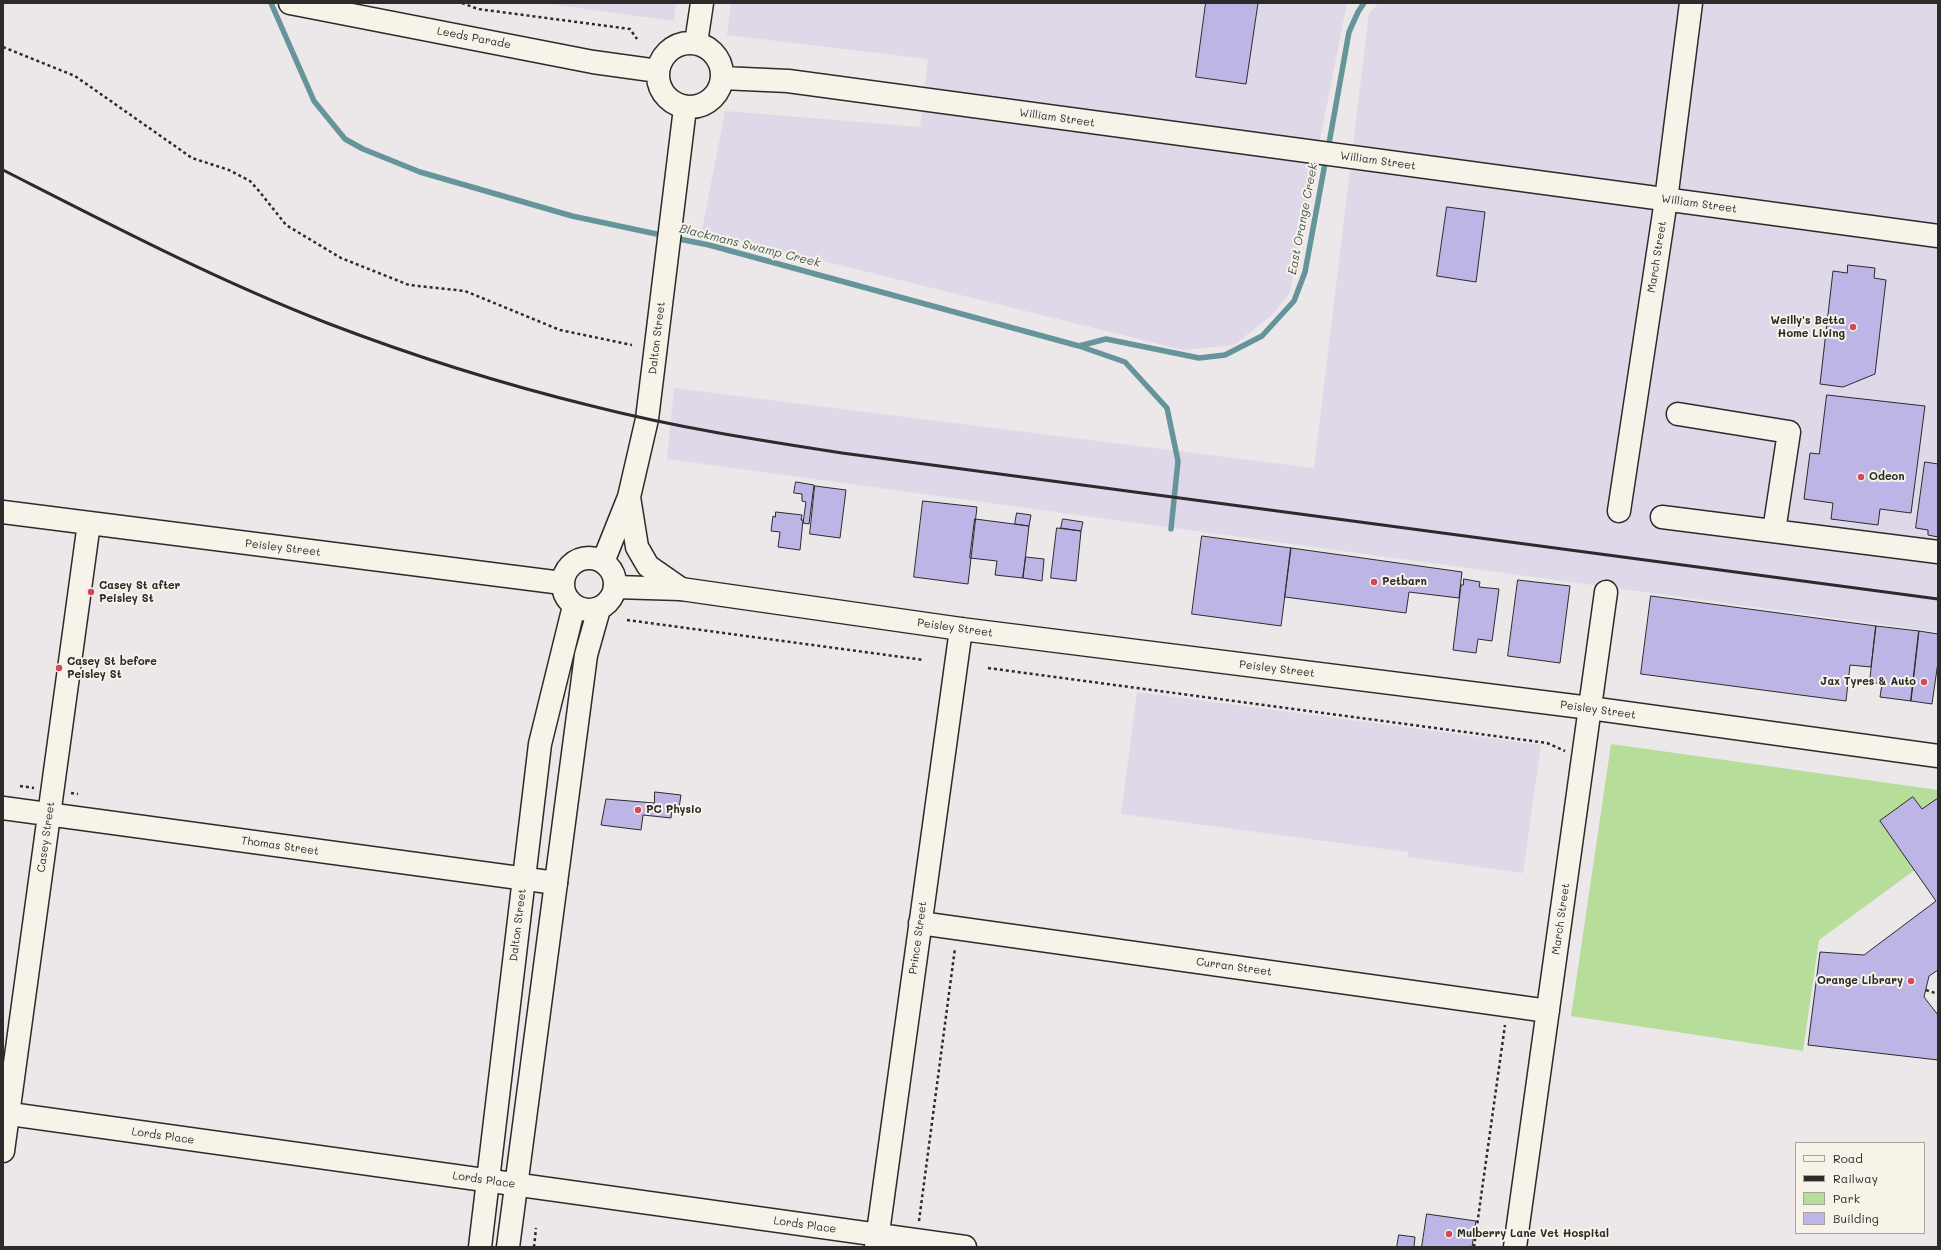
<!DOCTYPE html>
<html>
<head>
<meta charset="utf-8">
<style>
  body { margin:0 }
  #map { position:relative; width:1941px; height:1250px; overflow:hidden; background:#ece7e8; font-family:Mali,sans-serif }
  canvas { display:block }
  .frame { position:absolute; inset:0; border:4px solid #2b2b2b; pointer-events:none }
  .legend { position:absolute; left:1795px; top:1142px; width:130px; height:92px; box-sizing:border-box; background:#f7f3e8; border:1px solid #a5a39c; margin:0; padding:5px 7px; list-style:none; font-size:12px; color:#2b2b2b }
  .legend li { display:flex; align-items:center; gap:8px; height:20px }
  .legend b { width:20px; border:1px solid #a5a39c }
</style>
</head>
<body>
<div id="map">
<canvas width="1941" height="1250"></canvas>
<div class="frame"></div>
<ul class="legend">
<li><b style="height:5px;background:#f7f3e8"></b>Road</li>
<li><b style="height:5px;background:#2b2b2b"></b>Railway</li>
<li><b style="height:11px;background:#b6dd99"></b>Park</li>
<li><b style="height:11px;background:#beb5e7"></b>Building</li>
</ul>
</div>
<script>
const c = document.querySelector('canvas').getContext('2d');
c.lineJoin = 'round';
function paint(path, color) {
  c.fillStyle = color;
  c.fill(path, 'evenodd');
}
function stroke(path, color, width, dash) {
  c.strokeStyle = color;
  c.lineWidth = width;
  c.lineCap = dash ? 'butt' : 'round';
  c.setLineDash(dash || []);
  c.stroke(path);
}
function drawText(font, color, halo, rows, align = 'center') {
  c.font = font + ' Mali,sans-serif';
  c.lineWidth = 4;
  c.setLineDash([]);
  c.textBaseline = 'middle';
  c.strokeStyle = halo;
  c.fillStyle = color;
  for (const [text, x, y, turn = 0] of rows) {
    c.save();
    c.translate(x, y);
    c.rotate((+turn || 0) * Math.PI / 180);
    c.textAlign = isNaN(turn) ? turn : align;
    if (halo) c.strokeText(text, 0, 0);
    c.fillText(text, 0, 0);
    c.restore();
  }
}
paint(new Path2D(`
  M543 3H676L674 21Z
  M731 3H1347L1290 292 1272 315 1234 345 1183 350 702 231 725 111 920 127 928 59 727 35Z
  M1379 3H1938V632L667 459 674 388 1314 468 1369 13Z
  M1137 692 1541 745 1523 873 1408 857V852L1121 814Z`), '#ded8e8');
paint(new Path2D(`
  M1611 744 1938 790V853L1819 940 1803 1051 1571 1016Z`), '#b6dd99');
stroke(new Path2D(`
  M271 3 314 101 345 139 363 149 420 172 572 216 666 236
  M1328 149 1349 32 1358 12 1364 3
  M674 238 709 245 1079 346 1125 362 1167 408 1178 461 1171 529
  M1079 346 1106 339 1199 358 1225 355 1262 336 1294 301 1305 272 1326 158`), '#65959a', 5.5);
const building = new Path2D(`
  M1206 3H1258L1246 84 1196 77Z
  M1447 207 1485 212 1476 282 1437 276Z
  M1848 265 1875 268 1874 278 1886 280 1875 374 1843 387 1820 384 1833 271 1847 273Z
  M1827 395 1925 406 1911 513 1880 509 1878 525 1831 519 1833 503 1804 499 1810 453 1819 454Z
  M1925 462 1938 464V537L1928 535V530L1916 528Z
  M796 482 814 485 809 524 803 523 806 502 802 501V494L794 493Z
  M815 486 846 490 840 538 810 534Z
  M923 501 977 507 968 584 914 577Z
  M776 512 802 515 801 520H803L800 550 778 547 780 532 771 531 773 516 775 517Z
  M1017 513 1031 515 1029 526 1015 524Z
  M975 519 1029 526 1023 578 995 575 997 561 970 558Z
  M1063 519 1083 522 1081 531 1061 528Z
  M1057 528 1081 531 1076 581 1051 578Z
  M1202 536 1291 548 1281 626 1192 614Z
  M1291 548 1462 572 1459 598 1409 592 1406 613 1285 597Z
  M1026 557 1044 559 1042 581 1023 578Z
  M1464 579 1480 582 1479 587 1499 589 1492 641 1478 639 1476 653 1453 650 1461 585H1463Z
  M1518 580 1570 586 1560 663 1508 656Z
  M1651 596 1876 626 1871 667 1850 665 1846 701 1641 674Z
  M1876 626 1919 631 1911 701 1880 697 1882 684 1870 682Z
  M1919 631 1938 634V662L1932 704 1911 701Z
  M655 792 681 795 679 808H672L671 818 643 815 641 830 601 825 606 799 654 803Z
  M1913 797 1922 809 1938 798V970L1929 976 1924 997 1938 1015V1060L1808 1045 1820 952 1864 955 1936 901 1880 821Z
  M1427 1214 1476 1221 1472 1247H1422Z
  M1399 1235 1415 1237 1414 1247H1397Z`);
paint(building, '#beb5e7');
stroke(building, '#2b2b2b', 1);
const minor = new Path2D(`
  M1678 414 1789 432 1774 531
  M1619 511 1666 200 1691 3
  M3 512 562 583
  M1662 517 1938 552
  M615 587 681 589 961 629 1590 708 1938 756
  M3 808 556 883
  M920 923 1548 1011
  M3 1113 965 1247
  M3 1151 89 523
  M876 1247 961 629
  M1515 1247 1606 592`);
const major = new Path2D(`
  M290 3 593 62 658 71
  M658 75a32 32 0 1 1 64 0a32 32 0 1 1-64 0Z
  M696 43 702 3
  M722 78 788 81 1938 236
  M629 497 637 547 648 566 681 589
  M563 584a26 26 0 1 1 52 0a26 26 0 1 1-52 0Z
  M603 562 629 497 647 419 685 108
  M480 1247 540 744 574 606
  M508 1247 586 655 599 609`);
stroke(minor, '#2b2b2b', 25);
stroke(major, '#2b2b2b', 25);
stroke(new Path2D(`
  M462 3 478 9 630 29 637 39
  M3 47 75 76 192 158 229 170 250 181 259 191 286 225 341 258 409 285 465 291 560 330 632 345
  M627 620 924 660
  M988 668 1547 743 1565 751
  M20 786 34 788
  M71 793 78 794
  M1926 990 1938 994
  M919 1221 955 948
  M534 1247 536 1228
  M1474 1247 1505 1025`), '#2b2b2b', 2.5, [3, 3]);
stroke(minor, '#f7f3e8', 22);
stroke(major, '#f7f3e8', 22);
stroke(new Path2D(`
  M3 170C109 224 216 280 327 323 413 356 502 384 592 406 674 427 758 440 842 453L1938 599`), '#2b2b2b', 3);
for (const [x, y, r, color] of [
  [1853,327,4,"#d1495b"],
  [1861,477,4,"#d1495b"],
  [1374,582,4,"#d1495b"],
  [91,592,4,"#d1495b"],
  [59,668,4,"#d1495b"],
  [1924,682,4,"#d1495b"],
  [638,810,4,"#d1495b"],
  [1911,981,4,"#d1495b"],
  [1449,1234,4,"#d1495b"]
]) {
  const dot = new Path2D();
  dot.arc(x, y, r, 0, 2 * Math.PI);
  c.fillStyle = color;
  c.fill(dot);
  stroke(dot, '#f7f3e8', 1.5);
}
drawText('11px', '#2b2b2b', '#f7f3e8', [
  ["Leeds Parade",474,38,11],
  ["William Street",1057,118,8],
  ["William Street",1378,161,8],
  ["William Street",1699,204,8],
  ["March Street",1657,257,-81],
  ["Dalton Street",657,338,-83],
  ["Peisley Street",283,548,7],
  ["Peisley Street",955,628,8],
  ["Peisley Street",1277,669,7],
  ["Peisley Street",1598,710,8],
  ["Casey Street",46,837,-82],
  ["Thomas Street",280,846,8],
  ["March Street",1561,919,-82],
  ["Dalton Street",518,925,-83],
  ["Prince Street",918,938,-82],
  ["Curran Street",1234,967,8],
  ["Lords Place",163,1136,8],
  ["Lords Place",484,1180,8],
  ["Lords Place",805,1225,8]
]);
drawText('bold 11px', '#2b2b2b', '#f7f3e8', [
  ["Weilly's Betta",1845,321,"right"],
  ["Home Living",1845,334,"right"],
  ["Odeon",1869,477],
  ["Petbarn",1382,582],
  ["Casey St after",99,586],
  ["Peisley St",99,599],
  ["Casey St before",67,662],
  ["Peisley St",67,675],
  ["Jax Tyres & Auto",1916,682,"right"],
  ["PC Physio",646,810],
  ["Orange Library",1903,981,"right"],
  ["Mulberry Lane Vet Hospital",1457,1234]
], 'left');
drawText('italic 12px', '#435759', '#f7f3e8', [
  ["East Orange Creek",1303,219,-79],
  ["Blackmans Swamp Creek",750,246,14]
]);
</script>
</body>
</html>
